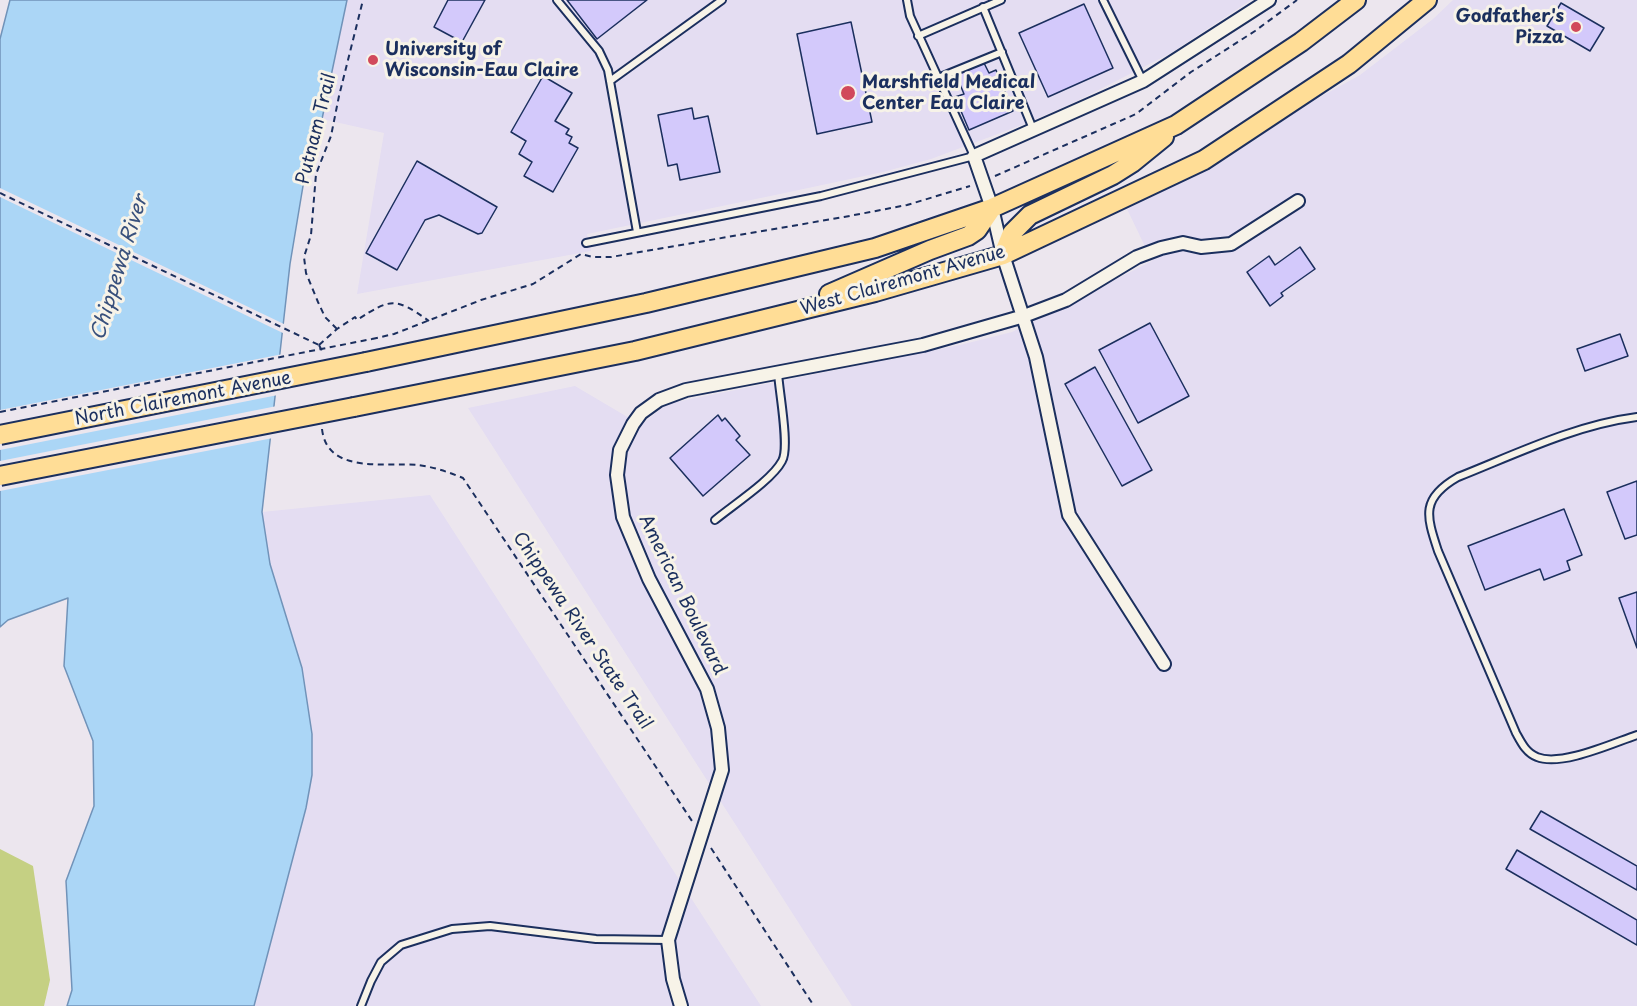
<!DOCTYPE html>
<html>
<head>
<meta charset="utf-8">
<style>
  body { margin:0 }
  canvas { display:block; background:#ece6ee }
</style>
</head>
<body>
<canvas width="1637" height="1006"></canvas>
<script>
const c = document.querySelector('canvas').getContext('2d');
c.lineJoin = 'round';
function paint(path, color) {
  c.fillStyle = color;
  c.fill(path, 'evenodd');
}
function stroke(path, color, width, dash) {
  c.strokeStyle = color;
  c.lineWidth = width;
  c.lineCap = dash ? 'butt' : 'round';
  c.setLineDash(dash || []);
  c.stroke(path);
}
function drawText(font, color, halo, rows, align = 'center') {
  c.font = font + ' "Playpen Sans",sans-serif';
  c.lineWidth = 6;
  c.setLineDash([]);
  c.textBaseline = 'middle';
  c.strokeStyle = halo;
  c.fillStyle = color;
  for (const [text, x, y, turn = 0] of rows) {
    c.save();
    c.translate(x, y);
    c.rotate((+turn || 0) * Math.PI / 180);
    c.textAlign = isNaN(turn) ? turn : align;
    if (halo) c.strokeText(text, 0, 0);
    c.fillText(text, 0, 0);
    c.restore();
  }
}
paint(new Path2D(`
  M347 0H1251L1171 53 1077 101 1027 123 931 159 883 172 780 194 587 234 591 251 357 294 384 133 322 119Z
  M1453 0H1637V1006H852L468 408 575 386 641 425 663 407 671 403 960 345 1012 332 1152 261 1127 209 1237 151 1313 101 1360 75 1433 19Z
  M430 495 761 1006H254L306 808 302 668 270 564 262 512Z`), '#e4ddf2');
paint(new Path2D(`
  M0 849 33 866 50 980 44 1006H0Z`), '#c5d083');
const water = new Path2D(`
  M10 0H347L322 119 305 174 290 264 262 512 270 564 302 668 312 734V775L306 808 254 1006H67L72 990 66 881 94 806 93 741 64 666 68 598 8 620 0 627V39Z`);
paint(water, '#abd6f6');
stroke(water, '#7193b9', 1.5);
paint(new Path2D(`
  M0 188 286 325 285 334 0 197Z
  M283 354 278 395 0 450V410Z
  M277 406 273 438 0 491V461Z`), '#ece6ee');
const building = new Path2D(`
  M448 0H485L462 42 434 27Z
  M567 0H647L597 39Z
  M1561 3 1604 28 1590 51 1547 26Z
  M1084 4 1113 68 1048 97 1019 33Z
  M851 22 872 122 817 134 797 34Z
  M984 63 989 73 996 70 1013 111 969 130 955 97 964 94 956 75Z
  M543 76 572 93 555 121 569 129 566 134 572 137 569 143 578 148 553 192 524 176 532 162 519 154 526 141 511 132Z
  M692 108 694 119 708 116 720 172 680 180 677 164 668 166 658 115Z
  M417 161 497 207 482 233 478 234 439 215 425 220 397 270 366 253Z
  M1300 247 1315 269 1281 293 1283 296 1270 306 1247 272 1269 256 1275 265Z
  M1150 323 1189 396 1138 423 1099 350Z
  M1620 334 1628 356 1585 371 1577 349Z
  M1095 367 1152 470 1122 486 1065 384Z
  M718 415 722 421 725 418 740 436 736 440 750 455 703 496 670 458Z
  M1637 481V535L1625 539 1607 492Z
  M1564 509 1582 555 1567 561 1570 570 1544 580 1540 569 1485 590 1468 546Z
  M1637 592V648L1619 598Z
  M1541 811 1637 866V890L1530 829Z
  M1517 850 1637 920V945L1506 869Z`);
paint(building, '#d3c9fb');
stroke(building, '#1b2f5e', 1.5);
const service = new Path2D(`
  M557 0 599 51 608 70 637 232
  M1103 0 1143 81
  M983 7 1033 129
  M918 36 1001 0
  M938 78 1002 52
  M610 81 722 0
  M586 243 821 196 974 156 910 16 907 0
  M1637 417C1575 425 1516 454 1458 477 1421 498 1426 515 1438 551L1516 733C1521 742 1526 753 1537 757 1561 767 1613 743 1637 735
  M715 520C733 505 772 480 782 461 790 448 779 391 778 373
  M361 1006 371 981 381 962 401 945 452 929 490 926 596 939 668 940`);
const minor = new Path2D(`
  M1164 664 1069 515 1036 357 1003 255 992 208 974 156 1143 81 1269 0
  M681 1006 673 979 668 940 722 770 718 728 707 689 649 579 623 517 617 475 620 450 633 424 641 413 659 400 686 390 923 345 1024 316 1066 300 1137 257 1161 248 1183 243 1201 247 1231 244 1298 201`);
const primary = new Path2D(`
  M1003 255 1012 233 1030 215 1113 175 1132 163 1164 137
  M829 294 930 250 968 236 977 230 992 208
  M366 362 646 303 875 248 992 208 1176 125 1301 42 1356 0
  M354 407 635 351 875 292 1003 255 1204 160 1349 64 1427 0`);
stroke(service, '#1b2f5e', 10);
stroke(minor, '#1b2f5e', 16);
stroke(primary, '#1b2f5e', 22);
stroke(new Path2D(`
  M995 176 1136 114 1191 72 1255 31 1297 0
  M0 193 319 345
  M337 329 325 317 318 302 306 273 304 257 311 235 316 174 331 136 339 96 363 0
  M372 339 394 334 481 300 533 284 581 254 593 257H611L844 217 907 205 970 186
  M319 345 323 353
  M319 345 337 329 355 317 357 320C391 298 395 297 429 321
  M322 429C327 475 387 462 418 465 434 467 448 472 463 478L692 821
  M711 848 814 1006`), '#1b2f5e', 2, [6, 4.5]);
stroke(service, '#f7f3e8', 6);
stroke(minor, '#f7f3e8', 12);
stroke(primary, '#ffdd96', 18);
const primaryBridge = new Path2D(`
  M0 435 366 362
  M0 476 354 407`);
stroke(primaryBridge, '#1b2f5e', 22, []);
stroke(new Path2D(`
  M0 412 372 339`), '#1b2f5e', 2, [6, 4.5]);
stroke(primaryBridge, '#ffdd96', 18);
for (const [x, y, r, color] of [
  [1576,27,6,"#d1495b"],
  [373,60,6,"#d1495b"],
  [848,93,8,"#d1495b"]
]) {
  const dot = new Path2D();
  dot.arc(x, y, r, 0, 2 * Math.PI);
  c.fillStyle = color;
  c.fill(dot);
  stroke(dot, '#f7f3e8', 2);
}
drawText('bold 18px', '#1b2f5e', '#f7f3e8', [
  ["Godfather's",1564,17,"right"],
  ["Pizza",1564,38,"right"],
  ["University of",385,50],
  ["Wisconsin-Eau Claire",385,71],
  ["Marshfield Medical",862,83],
  ["Center Eau Claire",862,104]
], 'left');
drawText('18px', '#1b2f5e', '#f7f3e8', [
  ["Putnam Trail",317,129,-76],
  ["West Clairemont Avenue",903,281,-16],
  ["North Clairemont Avenue",183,399,-11],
  ["American Boulevard",682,595,64],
  ["Chippewa River State Trail",582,631,56]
]);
drawText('italic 20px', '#38507c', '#f7f3e8', [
  ["Chippewa River",120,268,-73]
]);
</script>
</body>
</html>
